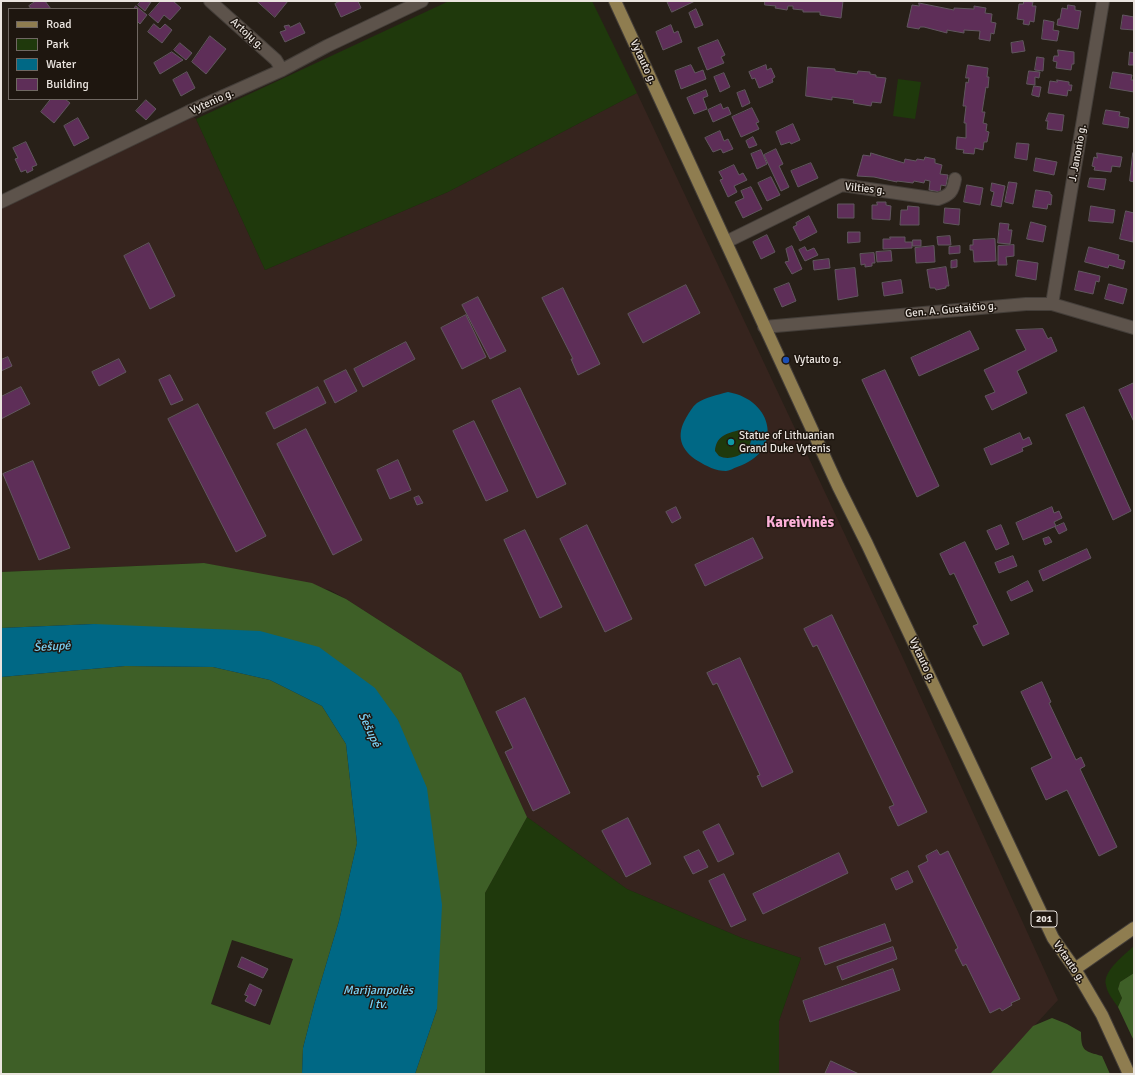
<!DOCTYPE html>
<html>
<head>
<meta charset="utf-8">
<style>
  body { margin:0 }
  #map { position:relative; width:1135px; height:1075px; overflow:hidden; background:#282018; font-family:Signika,sans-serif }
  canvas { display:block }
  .frame { position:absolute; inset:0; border:2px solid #eae4df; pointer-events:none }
  .legend { position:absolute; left:8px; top:8px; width:130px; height:92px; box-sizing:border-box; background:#1e160f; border:1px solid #706862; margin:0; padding:5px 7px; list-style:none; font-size:12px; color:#eae4df }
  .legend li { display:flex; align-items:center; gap:8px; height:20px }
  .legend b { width:20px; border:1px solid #706862 }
</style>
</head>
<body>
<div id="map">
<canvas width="1135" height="1075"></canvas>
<div class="frame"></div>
<ul class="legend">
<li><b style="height:5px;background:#8f7d50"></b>Road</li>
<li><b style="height:11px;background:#1f390c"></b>Park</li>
<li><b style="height:11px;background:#006885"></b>Water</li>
<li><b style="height:11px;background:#5e2e58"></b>Building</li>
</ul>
</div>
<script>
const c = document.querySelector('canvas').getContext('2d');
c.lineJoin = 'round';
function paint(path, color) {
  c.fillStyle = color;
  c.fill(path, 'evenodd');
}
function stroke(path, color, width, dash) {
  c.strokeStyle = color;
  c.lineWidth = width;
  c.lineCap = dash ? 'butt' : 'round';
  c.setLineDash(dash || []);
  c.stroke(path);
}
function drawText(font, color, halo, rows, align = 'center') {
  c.font = font + ' Signika,sans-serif';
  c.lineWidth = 3;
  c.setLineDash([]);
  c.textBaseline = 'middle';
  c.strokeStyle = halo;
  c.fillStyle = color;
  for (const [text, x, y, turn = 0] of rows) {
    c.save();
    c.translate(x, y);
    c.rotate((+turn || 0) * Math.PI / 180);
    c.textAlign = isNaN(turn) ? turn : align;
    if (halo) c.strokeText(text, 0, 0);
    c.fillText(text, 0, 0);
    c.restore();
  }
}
paint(new Path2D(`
  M637 93 902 656 1058 1000 990 1074H779V1021L801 958 742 938 627 889 527 817 461 673 346 599 330 590 204 563 1 572V202L188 112 196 119 265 270 448 192Z`), '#36241e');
paint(new Path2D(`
  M449 1H592L637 93 448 192 265 270 196 119Z
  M898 79 921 82 915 119 893 116Z
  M741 430 745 432 751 439C750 453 732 462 719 456L715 451C716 436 727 433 741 430Z
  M527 817 627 889 742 938 801 958 779 1021V1074H485V893Z
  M1134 946V973L1120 982 1118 989 1122 998 1118 1007C1114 1001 1107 993 1106 985 1102 972 1125 954 1134 946Z`), '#1f390c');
paint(new Path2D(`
  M204 563 312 583 346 599 461 673 527 817 485 893V1074H415L437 1009 398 720 94 624 1 628V572Z
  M125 666 213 667 270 680 322 706 346 744 357 843 339 921 314 1005 303 1048 302 1074H1V677ZM232 940 293 959 270 1025 211 1004Z
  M1134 973V1041L1118 1007 1122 998 1118 989 1120 982Z
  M1052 1018 1067 1024 1081 1032C1081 1052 1085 1051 1102 1056L1110 1074H990L1033 1026Z`), '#3e5f27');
paint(new Path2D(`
  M728 392C774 400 784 452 737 467 734 468 729 471 726 471 716 471 706 466 698 461 680 450 676 435 686 418 689 413 692 407 697 403 706 397 717 395 728 392ZM740 430 745 432 751 439C751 453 731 462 719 456L715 451C716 436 727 433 740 430Z
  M94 624 260 631 319 647 375 688 398 720 427 788 442 905 437 1009 415 1074H302L303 1048 314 1005 339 921 357 843 346 744 322 706 270 680 213 667 125 666 1 677V628Z`), '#006885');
const building = new Path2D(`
  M36 1H45L51 9H31L29 6Z
  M141 1 151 2 145 11 138 5Z
  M161 1H173L181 8 170 20 164 15 158 23 149 15Z
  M257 1H288L275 17Z
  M340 1H358L361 8 341 17 335 4Z
  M667 1H695L672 12Z
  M765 1H843L841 18 820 15V12H803V10L793 9V6H788L787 10 775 8 776 6 765 5Z
  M1024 1 1033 2 1032 6H1036L1034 22 1030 21 1029 25 1023 24 1024 20 1017 19 1019 4H1023Z
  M919 3 954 10V8L974 9V6L986 8 985 13 992 14 991 22 996 23 994 34 991 33 990 41 979 39 980 31 964 30V33L947 30V33L924 27H920L919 29 907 27 912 5 919 6Z
  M1068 5 1075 6V10L1081 11 1078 29 1057 25 1058 19H1060L1062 8 1067 9Z
  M136 6 147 15 140 24 137 21V9H134Z
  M696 9 703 25 695 28 689 13Z
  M1123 15 1134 17V30L1121 29Z
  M1044 20 1054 22 1053 30 1059 31 1057 41 1042 39Z
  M300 23 305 33 285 42 280 32 286 30 284 26 289 25 290 27Z
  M154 24 160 29 165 24 172 30 162 43 148 32Z
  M671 25 674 33 678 31 682 42 663 50 656 32Z
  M210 36 226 49 206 74 192 62Z
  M718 40 725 55 721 57 724 63 707 70 698 48Z
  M1023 41 1025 51 1012 53 1011 43Z
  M180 43 192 53 186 60 174 50Z
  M1058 50 1074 52V64H1072L1071 70 1056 68 1057 62 1053 61 1054 56H1058Z
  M172 52 183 60 160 74 154 63Z
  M1130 52 1134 53V65H1129Z
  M1037 57 1044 58 1043 71 1035 70Z
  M691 65 695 73 703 70 706 79 681 89 675 71Z
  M766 65 767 70 771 68 775 77 772 79 773 82 759 88 755 78 752 79 749 72Z
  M968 65 988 68 987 77H989L988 88 986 87 982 112H985L983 123 987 124 986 131 989 132 987 142H984L983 150 975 148 974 154 963 153 964 150 956 149 957 137 966 138V123H964L966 106H963L966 82 968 83 969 78H966Z
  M808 67 835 69V71L857 74 858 71 870 72V74L876 75V77L886 78 881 103 872 102 871 106 853 103 854 100 832 97V100L806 96Z
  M1029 71 1040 72 1039 78 1035 77V85L1027 84Z
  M187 72 195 88 181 96 173 80Z
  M1113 72 1132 75 1131 80H1134V92L1110 88Z
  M724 73 730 87 720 92 714 77Z
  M1057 80 1069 82V85H1072L1071 91 1068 90 1067 96 1048 93 1050 81 1057 82Z
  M1034 86 1041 87 1039 97 1032 95Z
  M706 90 708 96 703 98 707 109 694 114 687 98Z
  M745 90 750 103 742 107 737 93Z
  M51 99H65L70 103 54 123 41 112Z
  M146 100 156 109 146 120 136 111Z
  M721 104 723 109 728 107 731 114 713 122 708 110Z
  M752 108 759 122 756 123 759 129 741 137 732 117Z
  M1106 110 1120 112 1119 116 1129 118 1128 128 1103 124Z
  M1049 113 1064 115 1062 131 1047 129 1048 121H1046Z
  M78 118 89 138 74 146 64 126Z
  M793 124 800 140 791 144 790 142 781 145 776 132Z
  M720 131 724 141 728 139 733 149 723 153 721 149 713 152 705 138Z
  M753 137 757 145 749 148 746 141Z
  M26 142 37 165 32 167 33 170 27 173 26 170 21 172 15 159 18 158 13 148Z
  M1017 143 1029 144 1027 160 1015 158Z
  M776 149 783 164 779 166 789 187 781 191 764 155Z
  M761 150 767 164 757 169 751 154Z
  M871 153 904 163 905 159 916 161 917 159 924 160 925 157 935 159V163L942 165 940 174 948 175 946 186 941 185 940 192 929 190 930 181 925 180 924 183 914 181 913 183 897 181V182L874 177 857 176 863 155 870 156Z
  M1097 153 1122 157 1120 167 1112 166 1111 172 1094 170 1095 167 1092 166 1094 157 1097 158Z
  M1133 153 1134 154V182L1130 181Z
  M1036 158 1057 162 1054 175 1034 171Z
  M811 163 818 178 798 187 791 171Z
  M734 165 739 175 743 173 747 180 734 186 737 192 728 197 720 180 723 179 719 172Z
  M771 177 780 195 767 201 758 183Z
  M1090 178 1106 179 1104 190 1088 187Z
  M1009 182 1017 183 1013 204 1005 202Z
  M992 183 1005 186 1001 207 991 205 994 192 991 191Z
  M967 185 983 188 980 205 964 202Z
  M751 187 762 209 743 218 735 202 744 198 741 191Z
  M1036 190 1050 192V194L1052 195 1051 205 1048 204 1047 209 1033 207Z
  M877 202H886V205L891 206 890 220 872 219V205H877Z
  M838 204H854V218H838Z
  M908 206 919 207V225H900L901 210H907Z
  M1091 206 1115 210 1113 223 1089 221Z
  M945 208 960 209 959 225 944 223Z
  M1126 211 1134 213 1133 242 1120 239Z
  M809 216 817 232 800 241 793 227 797 225 796 223Z
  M1031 222 1046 226 1043 242 1027 239Z
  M1000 223 1009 224 1008 230H1012L1010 244 998 243Z
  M848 232H860V242L848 243Z
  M767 235 775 252 761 259 753 242Z
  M950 236 951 245H938L937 237Z
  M890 237H905V242H912V248L883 249V239H890Z
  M995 239 996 261 974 262 973 250H970V245H973V240Z
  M913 240H921V246H913Z
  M149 243 175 296 150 309 124 256Z
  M1014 245V256L1006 257 1007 265H998V246Z
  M792 246 802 269 792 274 785 262 789 261 786 249Z
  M934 246 935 262 916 263 915 248Z
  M960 246V253L949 254V247Z
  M805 247 807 251 814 248 818 255 805 261 799 250Z
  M1089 247 1119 255 1118 259 1125 261 1123 269 1109 265 1108 268 1085 262Z
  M891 251 892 261 877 262 876 252Z
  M874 253 875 263H872V266L865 267V264L861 265 860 254Z
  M829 259 830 268 814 270 813 261Z
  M957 260V267L951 268V261Z
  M1018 260 1038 263 1036 280 1016 276Z
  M946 267 949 286H946V288L936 290 935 288H930L927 270Z
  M855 268 858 296 838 300 835 270Z
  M1079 271 1100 276 1099 282 1096 281 1093 294 1075 290Z
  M901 280 903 293 884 296 882 283Z
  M789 283 796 301 782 307 774 289Z
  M1109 284 1127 289 1123 304 1105 299Z
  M686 285 700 313 643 343 628 314Z
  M563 288 600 364 578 375 571 359H573L542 298Z
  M478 297 506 351 490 359 462 305Z
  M466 315 486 357 462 369 441 328Z
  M1043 329 1048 339 1051 337 1057 351 1017 371 1027 393 992 410 985 396 995 392 984 370 1026 350 1016 330Z
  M970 331 979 349 919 376 911 358Z
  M406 342 415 359 363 387 354 369Z
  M8 357 12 366 1 371V360Z
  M119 359 126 372 99 386 92 372Z
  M346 370 357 391 335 403 324 381Z
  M885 370 939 486 917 497 862 380Z
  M170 375 183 400 171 405 159 380Z
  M1134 383V422L1119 390Z
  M21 387 30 404 1 419V397Z
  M318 387 326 403 274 429 266 413Z
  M520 388 566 484 537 498 492 401Z
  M198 404 266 536 236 552 168 419Z
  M1084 407 1131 511 1113 520 1066 415Z
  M474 421 508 491 486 501 453 431Z
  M306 429 362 540 333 555 277 444Z
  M1020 433 1023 440 1029 437 1032 444 1022 448 1023 451 991 465 984 449Z
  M398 460 411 490 390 499 377 470Z
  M33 461 70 548 39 560 3 474Z
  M419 496 423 503 417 505 414 498Z
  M676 507 681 518 672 523 666 512Z
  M1052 507 1054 513 1059 511 1062 518 1054 522 1056 526 1023 540 1016 523Z
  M1064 523 1067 530 1059 534 1055 527Z
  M587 525 632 619 605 632 560 539Z
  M1001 525 1009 544 996 550 987 531Z
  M525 530 562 607 540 618 504 540Z
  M1049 537 1052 542 1045 545 1043 539Z
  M753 538 763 558 705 586 695 565Z
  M965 542 1009 634 983 646 973 626 978 624 954 573 950 575 940 554Z
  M1087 549 1091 558 1043 581 1039 571Z
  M1013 556 1017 566 999 573 995 563Z
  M1028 581 1033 591 1011 601 1007 592Z
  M832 615 927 812 898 826 889 807 894 805 817 645 813 647 804 629Z
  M740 658 793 772 762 787 757 776 760 775 717 683 713 685 707 673Z
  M1042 682 1051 702 1049 703 1076 760 1081 757 1085 766 1080 769 1117 847 1099 856 1067 790 1046 800 1031 768 1052 758 1021 692Z
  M525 698 570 793 533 811 505 752 513 748 496 712Z
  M628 818 651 864 626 877 602 831Z
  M719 824 734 854 718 862 703 832Z
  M699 850 708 867 693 874 684 857Z
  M937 850 940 855 948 851 1020 999 1011 1003 1012 1005 1002 1011 1000 1008 990 1013 966 964 963 966 955 950 958 948 918 866 928 861 926 856Z
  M839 853 848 873 763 914 753 894Z
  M908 871 913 882 896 890 891 879Z
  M724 874 746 920 731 927 709 881Z
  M885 924 891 941 825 965 819 948Z
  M893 947 897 959 842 980 837 967Z
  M242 957 268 969 263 978 238 967Z
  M893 969 900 990 810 1022 803 1001Z
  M250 984 262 990 255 1006 245 1001 248 996 245 995Z
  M831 1061 859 1074H825Z`);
paint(building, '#5e2e58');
stroke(building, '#61575f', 1);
const minor = new Path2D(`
  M210 1 276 60 282 70
  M1 202 188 112 282 70 327 46 422 1
  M726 242 842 185 938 199C950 195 953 192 955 179
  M1052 304 1103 1
  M764 327 1026 304H1052L1134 328`);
const major = new Path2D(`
  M615 1 838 486 867 544 1053 938 1075 969 1102 1015 1129 1074
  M1075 969 1134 928`);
stroke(minor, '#443e39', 14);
stroke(major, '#443e39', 14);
stroke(minor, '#5d534b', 12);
stroke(major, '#8f7d50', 12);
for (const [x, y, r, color] of [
  [786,360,4,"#1a4fb4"],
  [731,442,4,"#0f9aa8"]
]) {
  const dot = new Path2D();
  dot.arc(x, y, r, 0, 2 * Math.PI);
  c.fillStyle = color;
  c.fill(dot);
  stroke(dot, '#1e160f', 1.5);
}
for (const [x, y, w] of [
  [1044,919,26]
]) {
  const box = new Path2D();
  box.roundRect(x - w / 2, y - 8, w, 16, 3);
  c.fillStyle = '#1e160f';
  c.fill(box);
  stroke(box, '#eae4df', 1);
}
drawText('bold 10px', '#eae4df', null, [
  ["201",1044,919]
]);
drawText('11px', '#eae4df', '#1e160f', [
  ["Artojų g.",247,34,42],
  ["Vytauto g.",643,62,65],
  ["Vytenio g.",212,102,-24],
  ["J. Janonio g.",1078,153,-80],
  ["Vilties g.",865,189,6],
  ["Gen. A. Gustaičio g.",951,310,-5],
  ["Vytauto g.",922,660,65],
  ["Vytauto g.",1069,962,56]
]);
drawText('11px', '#eae4df', '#1e160f', [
  ["Vytauto g.",794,360],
  ["Statue of Lithuanian",739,436],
  ["Grand Duke Vytenis",739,449]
], 'left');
drawText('italic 12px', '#7bd2f6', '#1e160f', [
  ["Šešupė",52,647,-3],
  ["Šešupė",369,730,65],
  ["Marijampolės",378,991],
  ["I tv.",378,1005]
]);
drawText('bold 15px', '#fcb0d8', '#1e160f', [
  ["Kareivinės",800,523]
]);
</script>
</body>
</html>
